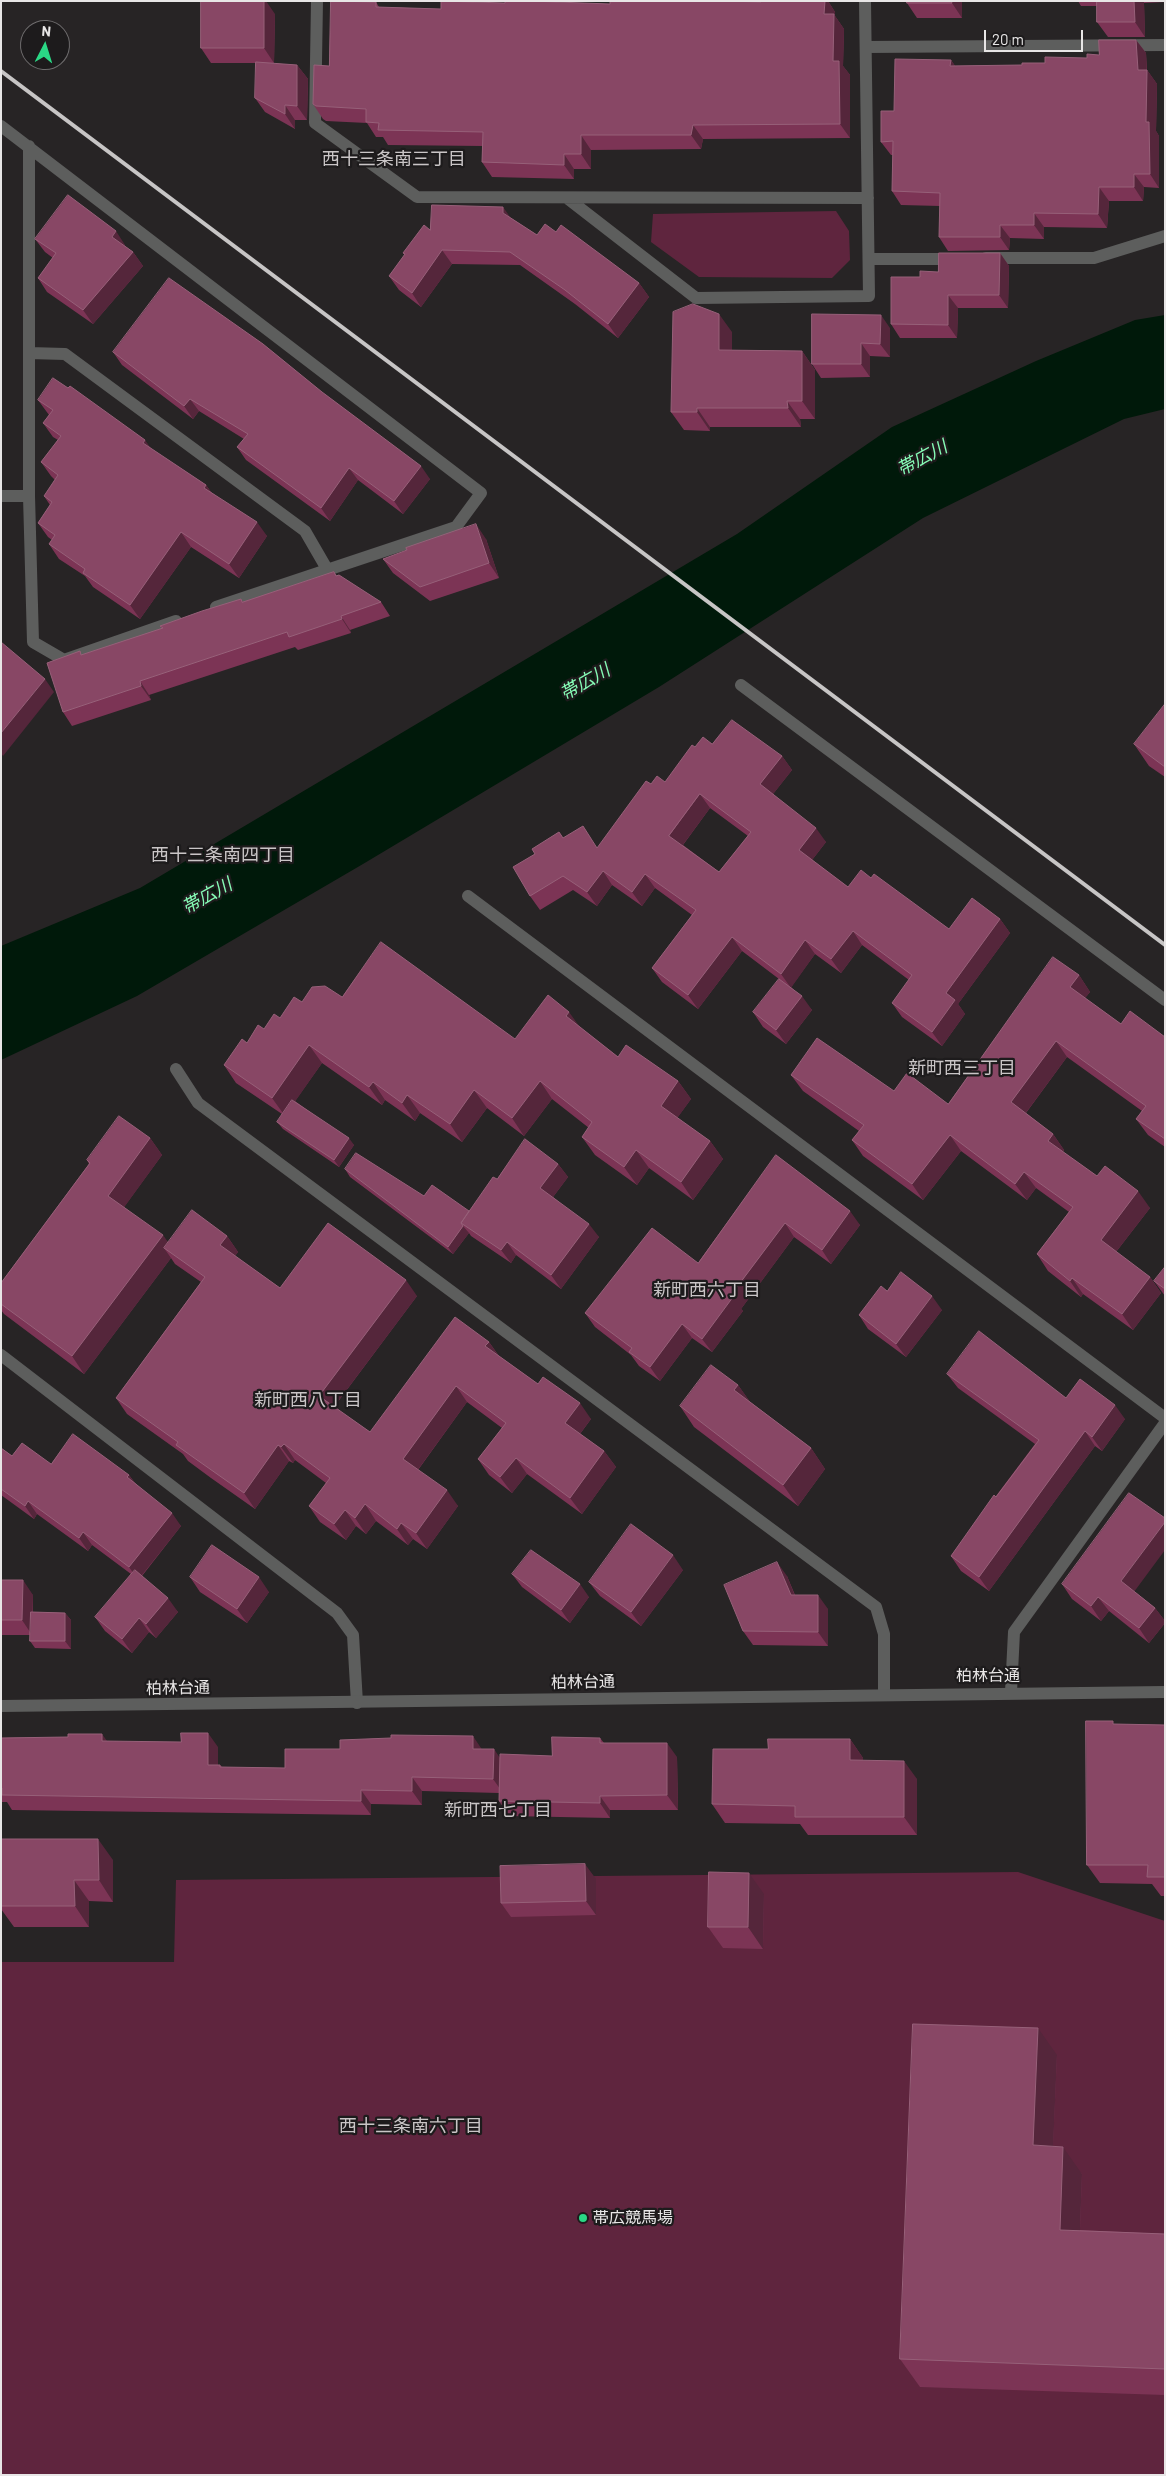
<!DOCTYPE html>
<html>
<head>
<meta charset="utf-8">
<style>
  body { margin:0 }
  #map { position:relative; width:1166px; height:2476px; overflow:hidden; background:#272425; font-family:Barlow,sans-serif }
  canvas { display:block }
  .frame { position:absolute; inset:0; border:2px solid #e8e6e6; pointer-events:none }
  .north { position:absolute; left:20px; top:20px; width:50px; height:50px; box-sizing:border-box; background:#1d1b1c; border:1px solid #6e6c6d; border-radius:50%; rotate:5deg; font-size:14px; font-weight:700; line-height:20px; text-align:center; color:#e8e6e6 }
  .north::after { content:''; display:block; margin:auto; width:18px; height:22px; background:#2ad885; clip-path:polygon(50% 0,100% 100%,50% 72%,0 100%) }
  .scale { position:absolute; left:984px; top:30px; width:99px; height:22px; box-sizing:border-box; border:2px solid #e8e6e6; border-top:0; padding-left:6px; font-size:15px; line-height:18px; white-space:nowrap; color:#e8e6e6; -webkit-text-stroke:4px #1d1b1c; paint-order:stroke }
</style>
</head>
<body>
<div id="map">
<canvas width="1166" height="2476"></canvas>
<div class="frame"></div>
<div class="north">N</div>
<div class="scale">20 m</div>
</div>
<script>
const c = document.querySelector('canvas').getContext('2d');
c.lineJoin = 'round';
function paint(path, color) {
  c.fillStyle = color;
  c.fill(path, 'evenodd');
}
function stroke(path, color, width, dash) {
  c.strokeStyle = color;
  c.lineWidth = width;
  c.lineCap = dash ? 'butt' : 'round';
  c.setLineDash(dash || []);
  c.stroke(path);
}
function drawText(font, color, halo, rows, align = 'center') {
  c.font = font + ' Barlow,"Noto Sans JP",sans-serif';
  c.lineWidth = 4.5;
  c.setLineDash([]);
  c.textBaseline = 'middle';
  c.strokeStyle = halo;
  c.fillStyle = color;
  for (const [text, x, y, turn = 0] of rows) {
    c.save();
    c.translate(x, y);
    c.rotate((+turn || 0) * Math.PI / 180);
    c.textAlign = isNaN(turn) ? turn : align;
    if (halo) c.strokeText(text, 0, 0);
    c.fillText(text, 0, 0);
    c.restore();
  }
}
paint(new Path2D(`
  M836 211 849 231 850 260 832 278 699 277 651 242 653 214Z
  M1018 1872 1165 1921V2475H1V1962H174L176 1880Z`), '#5f253e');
paint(new Path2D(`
  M1165 315V409L1124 419 923 518 659 687 363 864 137 996 1 1060V946L140 888 737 534 892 427 1036 361 1135 320Z`), '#00190a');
stroke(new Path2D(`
  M317 1 315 123 417 197 868 198
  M866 47 1165 45
  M1 126 481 493 456 527 216 607
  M29 146V496L33 642 64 660 176 621
  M567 198 696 298 869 296 865 1
  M986 258H1094L1165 236
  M869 259H954
  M29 353 65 354 305 531 327 569
  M1 496H29
  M741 685 1165 1000
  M468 896 1165 1418
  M176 1069 198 1103 876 1607 884 1634V1693
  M1 1355 337 1613 353 1635 357 1703
  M1011 1692 1014 1632 1165 1423`), '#5d5e5d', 12);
stroke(new Path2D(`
  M1 1706 1165 1692`), '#5d5e5d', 12);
stroke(new Path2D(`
  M1 71 1165 945`), '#c7c5c5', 4);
paint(new Path2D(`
  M761 1H828L835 12V16L844 29 843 66 850 75V138L703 139 701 149 591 150V169H574V179L492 177 482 162V146L388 145 383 137H376L367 123 326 121 323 119 313 104 329 66 376 2 379 7 441 9 505 3 610 4 761 2Z
  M907 1H962V18H917L907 3Z
  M1078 1H1165V2L1144 3 1145 37H1108L1097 22V6H1081Z
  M275 14 274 63H263L297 65 308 79 307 120H295V129L265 112 255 98 256 63H211L201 48Z
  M1136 40 1146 53 1147 70 1157 84 1156 131 1159 136V188L1144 187 1143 201H1109L1107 228 1044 227V239L1010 238 1009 250 948 251 939 237 940 206 901 205 892 191 893 155H891L881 142 894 111 951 60 955 66 1022 65 1045 63 1087 58 1099 55Z
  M511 218 537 235 639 283 649 297 618 338 575 304 520 265 452 264 421 307 399 290 389 276 405 255 403 253 430 230Z
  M35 239 125 245V246L133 252 143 266 93 324 47 292 38 278 53 258 45 252Z
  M1000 253 1009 266 1008 308H958L957 338H900L891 324 920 277Z
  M890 328V357L870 356V377L821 378 812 364Z
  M732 332V350L802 351 815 370V419H800L801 427H710V431L684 430 671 412Z
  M113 352 430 479 403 514 358 480 330 521 246 460 237 447 244 439 199 411 193 419 122 365Z
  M38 400 151 449 206 485 211 492 267 536 239 578 191 547 140 619 93 587 85 576 59 559 49 544 52 540 48 537 38 523 50 505 44 496 55 480 51 476 41 462 58 440 53 437 43 423 49 415Z
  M486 539 499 578 430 601 393 573 383 559Z
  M334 572 337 576 381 602 390 616 350 630 351 633 298 650 295 647 149 695 151 700 72 726 63 712 82 655 162 629 160 626 241 599 243 602Z
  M1165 704V777L1149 766 1134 744Z
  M712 744 782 756 792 770 773 794 826 842 812 860 848 887 871 878 949 929 1000 919 1010 933 958 1004 965 1014 942 1046 902 1017 892 1003 909 980 862 945 841 973 815 954 791 987 812 1010 786 1044 763 1027 753 1012 779 979 742 951 698 1009 662 982 652 968 692 915 655 888 642 906 612 885 597 906 573 890 540 910 530 896 559 832 563 838 598 848 651 784 665 782 695 747ZM710 808 748 836 719 872 683 845Z
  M1079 975 1090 992 1085 998 1121 1024 1165 1037V1147L1148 1135 1136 1119 1142 1111 1067 1057 1026 1113 1053 1134 1064 1150 1063 1152 1097 1176 1150 1208 1116 1252 1150 1277 1161 1293 1133 1330 1083 1294 1081 1297 1048 1271 1037 1254 1069 1212 1036 1188 1027 1200 961 1151 923 1200 863 1156 852 1140 859 1131 803 1091 791 1075 894 1091 948 1104Z
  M342 997 515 1039 581 1028 618 1057 678 1081 691 1099 677 1118 710 1141 723 1159 693 1200 649 1168 637 1185 595 1155 582 1137 589 1128 552 1099 524 1136 487 1108 462 1142 420 1113 415 1121 385 1100 382 1105 322 1063 295 1101 354 1145 339 1167 283 1129 277 1122 282 1114 236 1083 224 1065 247 1043 264 1029 302 1002Z
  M150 1138 162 1155 124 1207 168 1242 227 1236 238 1252 235 1256 280 1288 417 1296 334 1407 370 1432 489 1342 499 1356 538 1384 591 1419 580 1434 604 1451 616 1467 582 1514 527 1474 512 1493 489 1475 478 1459 502 1428 467 1402 418 1470 458 1506 427 1549 413 1539 408 1545 376 1521 366 1534 356 1526 346 1540 320 1522 309 1506 326 1483 295 1460 293 1463 289 1461 255 1509 211 1478 188 1461 183 1454 127 1414 116 1398 201 1282 175 1264 171 1258 84 1374 4 1314 1 1310V1283L89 1164 87 1160Z
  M776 1155 860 1225 831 1264 794 1237 741 1309 743 1311 712 1352 692 1338 660 1381 639 1366 631 1355 595 1327 585 1313 698 1263Z
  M558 1164 568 1177 553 1197 599 1237 561 1289 516 1255 511 1263 471 1236 469 1233 453 1254 350 1177 345 1169 469 1211 497 1179Z
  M1165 1267V1296L1154 1281Z
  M887 1291 942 1310 906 1357 868 1329 859 1315Z
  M947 1374 1066 1398 1125 1419 1102 1451 1095 1446 989 1591 961 1571 951 1556 1035 1444 958 1388Z
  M738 1385 750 1402 811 1448 825 1469 798 1506 694 1427 680 1406Z
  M1 1448 12 1456 51 1464 129 1475 135 1483 181 1526 142 1576 178 1612 156 1638 149 1632 132 1653 105 1631 95 1617 131 1574 92 1545 88 1551 37 1514 34 1519 1 1495Z
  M683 1570 641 1626 600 1596 589 1582Z
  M512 1574 589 1597 570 1623 522 1587Z
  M787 1576 795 1595 828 1609V1646L753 1645 743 1631Z
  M190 1577 269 1592 247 1623 200 1592Z
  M1 1580 33 1595V1612L65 1613 71 1620V1649L35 1648 30 1641V1635H1Z
  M1062 1584 1134 1591 1155 1608 1165 1621V1623L1149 1643 1109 1611 1101 1621 1072 1599Z
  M1115 1724 1165 1725V1896H1161L1152 1884 1100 1883 1087 1865Z
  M68 1737 107 1741 218 1747V1765H220L222 1767 285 1768 340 1749H482L500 1758 552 1756 600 1738 604 1743 677 1757 678 1810H610V1818L509 1816 499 1801V1793L422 1791V1805L371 1804V1815L12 1810 7 1802H1V1738Z
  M850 1739 863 1758V1761L917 1779V1835H808L800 1824 725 1823 712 1804 768 1749Z
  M1 1839 113 1860V1902L89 1901V1927H14L1 1909Z
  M596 1879V1915L511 1917 501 1903Z
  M764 1894 763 1949 723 1948 708 1927Z
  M1057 2055 1053 2146 1082 2174 1080 2230 1165 2234V2395L920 2387 900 2359Z`), '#7c3455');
paint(new Path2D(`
  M264 1H266L275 14 274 63 264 48Z
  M825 1H828L835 12V16L844 29 843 66 850 75V138L840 124 833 61 824 14Z
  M951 1H962V18L952 3Z
  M1134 1H1144V3L1145 37 1135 22Z
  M1136 40 1146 53 1147 76V70L1157 84 1156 131 1159 136V188L1150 174 1146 122 1138 70Z
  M951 60 960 73 950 66Z
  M297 65 308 79 307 120 297 106Z
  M285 105 295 120V129L285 114Z
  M693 125 703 139 701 149 691 135Z
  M581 135 591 150V169L581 154Z
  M564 154 574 169V179L564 165Z
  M1134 174 1144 187 1143 201 1134 187Z
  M1099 187 1109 201 1107 228 1098 214Z
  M503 207 513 221 503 213Z
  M1034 213 1044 227V239L1034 225Z
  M1000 225 1010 238 1009 250 1000 237Z
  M116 231 125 245 121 250 112 237Z
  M442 250 452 264 421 307 412 293Z
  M133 252 143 266 93 324 83 310Z
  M1000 253 1009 266 1008 308 999 295Z
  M639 283 649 297 618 338 608 324Z
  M948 295 958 308 957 338 948 325Z
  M719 314 732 332V369L719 350Z
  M881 315 890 328V357L880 344Z
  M861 343 870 356V377L861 364Z
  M802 351 815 370V419L802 401Z
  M190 399 199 411 193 419 184 406Z
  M787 401 800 419 801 427 788 408Z
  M697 408 710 427V431L697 412Z
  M145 440 155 454 143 443Z
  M421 466 430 479 403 514 394 501Z
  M349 468 358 480 330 521 321 508Z
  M206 485 216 500 204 488Z
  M257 522 267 536 239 578 229 564Z
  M476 524 486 539 499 578 489 563Z
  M181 532 191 547 140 619 130 605Z
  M341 616 350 630 351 633 342 619Z
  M45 679 54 692 3 756 1 753V733Z
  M140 681 149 695 151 700 141 686Z
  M782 756 792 770 770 798 760 784Z
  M700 794 710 808 679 850 669 836Z
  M816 828 826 842 809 864 799 850Z
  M603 871 612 885 597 906 587 892Z
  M645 874 655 888 642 906 632 892Z
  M1000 919 1010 933 958 1004 965 1014 942 1046 932 1032 946 993Z
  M853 931 862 945 841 973 831 959Z
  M732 937 742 951 698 1009 688 995Z
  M805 940 815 954 791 988 781 974Z
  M1079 975 1090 992 1081 1003 1070 987Z
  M802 996 812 1010 786 1044 776 1030Z
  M569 1012 582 1030 566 1016Z
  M1056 1041 1067 1057 1022 1118 1011 1102Z
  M309 1045 322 1063 285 1116 272 1098Z
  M540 1081 552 1099 524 1136 512 1118Z
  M678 1081 691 1099 673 1124 661 1106Z
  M373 1082 385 1100 382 1105 369 1087Z
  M474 1090 487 1108 462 1142 450 1124Z
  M407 1095 420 1113 415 1121 402 1103Z
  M1053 1134 1064 1150 1059 1157 1048 1141Z
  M950 1135 961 1151 923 1200 912 1184Z
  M150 1138 162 1155 120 1213 108 1196Z
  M349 1138 354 1145 339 1167 334 1160Z
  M710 1141 723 1159 693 1200 681 1182Z
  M636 1150 649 1168 637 1185 624 1167Z
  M558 1164 568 1177 550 1201 540 1188Z
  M1024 1172 1036 1188 1027 1200 1015 1184Z
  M1138 1191 1150 1208 1112 1257 1101 1240Z
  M850 1211 860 1225 831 1264 822 1250Z
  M785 1223 794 1237 741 1309 743 1311 712 1352 702 1339 731 1295Z
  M589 1224 599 1237 561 1289 551 1275Z
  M463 1226 469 1233 453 1254 448 1247Z
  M163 1235 175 1252 164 1248 171 1258 84 1374 72 1356Z
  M227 1236 238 1252 231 1261 220 1245Z
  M507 1242 516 1255 511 1263 501 1250Z
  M1150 1277 1161 1293 1133 1330 1122 1314Z
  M1072 1278 1083 1294 1081 1297 1070 1281Z
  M406 1280 417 1296 330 1412 319 1396Z
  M932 1296 942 1310 906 1357 896 1344Z
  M682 1324 692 1338 660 1381 650 1367Z
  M489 1342 500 1358 485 1346Z
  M738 1385 753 1406 734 1390Z
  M456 1386 467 1402 414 1475 403 1459Z
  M580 1403 591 1419 576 1439 565 1423Z
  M1115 1405 1125 1419 1102 1451 1092 1437Z
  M1085 1431 1095 1446 989 1591 979 1577Z
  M284 1444 295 1460 293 1463 281 1447Z
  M278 1445 289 1461 255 1509 244 1493Z
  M811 1448 825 1469 798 1506 783 1485Z
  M604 1451 616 1467 582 1514 570 1498Z
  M516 1458 527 1474 512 1493 500 1477Z
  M129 1475 138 1488 127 1477Z
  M447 1490 458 1506 427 1549 416 1533Z
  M28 1501 37 1514 34 1519 25 1506Z
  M365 1504 376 1521 366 1534 355 1518Z
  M345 1510 356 1526 346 1540 334 1524Z
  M172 1513 181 1526 138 1580 129 1567Z
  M1165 1522V1550L1131 1596 1121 1581Z
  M401 1523 413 1539 408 1545 397 1529Z
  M83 1532 92 1545 88 1551 79 1538Z
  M673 1555 683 1570 641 1626 631 1612Z
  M777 1562 787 1576 800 1609 791 1595Z
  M259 1577 269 1592 247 1623 237 1609Z
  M23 1580 33 1595 32 1635 22 1620Z
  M580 1584 589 1597 570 1623 561 1610Z
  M818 1595 828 1609V1646L818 1632Z
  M1098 1597 1109 1611 1101 1621 1091 1606Z
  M168 1598 178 1612 156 1638 146 1624Z
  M1155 1608 1165 1621V1623L1149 1643 1139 1628Z
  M65 1613 71 1620V1649L65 1641Z
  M139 1618 149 1632 132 1653 122 1639Z
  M208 1733 218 1747V1779L208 1765Z
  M102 1734 112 1748 102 1741Z
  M473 1736 483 1751 473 1749Z
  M850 1739 863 1758V1779L850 1760Z
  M667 1743 677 1757 678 1810 667 1795Z
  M494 1749 504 1764 503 1793 493 1779Z
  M904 1761 917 1779V1835L904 1817Z
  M412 1777 422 1791V1805L412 1791Z
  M361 1790 371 1804V1815L361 1801Z
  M600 1796 610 1810V1818L600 1803Z
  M98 1839 113 1860V1902L99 1880Z
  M585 1864 596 1879V1915L586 1901Z
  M749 1873 764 1894 763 1949 748 1927Z
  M74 1880 89 1901V1927L75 1906Z
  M1038 2028 1057 2055 1052 2172 1033 2145Z
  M1063 2147 1082 2174 1079 2257 1060 2230Z`), '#55263b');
const building = new Path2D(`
  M201 1H264V48H201Z
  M331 1 376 2V7L441 9V1L505 3V1H530L610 4V1H724L761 2V1H825L824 14H834L833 61H839L840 124 693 125 691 135H581V154H564V165L482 162 483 132 378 130 379 123 366 122V109L316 106 313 104 314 65 329 66Z
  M907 1H951L952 3H907Z
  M1097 1H1134L1135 22H1097Z
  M1099 40H1136L1138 70H1147L1146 122H1149L1150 174H1134V187H1099L1098 214 1034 213V225H1000V237H939L940 193 892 191 893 141 881 142V111H894L895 59 951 60 950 66 1022 65V63H1045V57L1087 58V54L1099 55Z
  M256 62 297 65V106L285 105V114L255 98Z
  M68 195 116 231 112 237 133 252 83 310 38 278 56 253 35 239Z
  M432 205 503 207V213L537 235 545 224 556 232 561 225 639 283 608 324 565 290 510 252 442 250 412 293 389 276 405 254 403 253 424 225 430 230Z
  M939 253H1000L999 295H948V325L891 324V277H920V271L938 272Z
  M169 278 263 344 322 392 421 466 394 501 349 468 321 508 237 447 248 434 190 399 184 406 113 352Z
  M693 304 719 314V350L802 351V401H787L788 408H697V412H671L673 312Z
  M812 314 881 315 880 344 861 343V364H812Z
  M53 378 68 388 70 386 145 440 143 443 206 485 204 488 257 522 229 564 181 532 130 605 83 573 85 569 49 544 55 535 38 523 52 502 44 496 58 475 41 462 61 436 43 423 53 410 38 400Z
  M476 524 489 563 420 587 383 559 407 550 406 548Z
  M334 572 336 576 339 575 381 602 341 616 342 619 289 637 287 632 140 681 141 686 63 712 47 663 80 651 81 655 163 628 160 626 202 611 241 599 242 602Z
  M1 642 45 679 1 733Z
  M1165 704V767L1134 744Z
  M732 720 782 756 760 784 816 828 799 850 848 887 861 870 871 878 874 874 949 929 972 898 1000 919 946 993 955 1000 932 1032 892 1003 912 975 853 931 831 959 805 940 781 974 732 937 688 995 652 968 696 910 645 874 632 892 603 871 587 892 563 876 530 896 513 867 535 854 532 849 559 832 563 838 583 826 597 848 646 781 651 784 657 776 665 782 692 745 695 747 703 737 712 744ZM700 794 751 832 719 872 669 836Z
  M381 942 515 1039 548 995 569 1012 566 1016 618 1057 626 1045 678 1081 661 1106 710 1141 681 1182 636 1150 624 1167 582 1137 592 1122 540 1081 512 1118 474 1090 450 1124 407 1095 402 1103 373 1082 369 1087 309 1045 272 1098 224 1065 242 1039 247 1043 258 1025 264 1029 274 1014 280 1018 294 997 302 1002 312 987 325 986 342 997Z
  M1053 957 1079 975 1070 987 1121 1024 1130 1011 1165 1037V1139L1136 1119 1146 1106 1056 1041 1011 1102 1053 1134 1048 1141 1097 1176 1105 1166 1138 1191 1101 1240 1150 1277 1122 1314 1072 1278 1070 1281 1037 1254 1073 1207 1024 1172 1015 1184 950 1135 912 1184 852 1140 864 1125 791 1075 817 1038 894 1091 907 1073 948 1104Z
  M779 979 802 996 776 1030 753 1012Z
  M292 1100 349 1138 334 1160 277 1122Z
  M119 1116 150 1138 108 1196 163 1235 72 1356 1 1304V1283L90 1163 87 1160Z
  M525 1139 558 1164 540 1188 589 1224 551 1275 507 1242 501 1250 461 1223 493 1177 497 1179Z
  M356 1153 424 1196 432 1185 469 1211 461 1223 463 1226 448 1247 345 1169Z
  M776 1155 850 1211 822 1250 785 1223 731 1295 733 1297 702 1339 682 1324 650 1367 629 1352 632 1348 585 1313 652 1228 698 1263Z
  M192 1210 227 1236 220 1245 280 1288 328 1223 406 1280 319 1396 370 1432 455 1317 489 1342 485 1346 538 1384 543 1377 580 1403 565 1423 604 1451 570 1498 516 1458 500 1477 478 1459 506 1423 456 1386 403 1459 447 1490 416 1533 401 1523 397 1529 365 1504 355 1518 345 1510 334 1524 309 1506 330 1478 284 1444 281 1447 278 1445 244 1493 200 1462 176 1445 178 1442 116 1398 205 1277 164 1248Z
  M1165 1267V1289L1154 1281Z
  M901 1272 932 1296 896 1344 859 1315 881 1286 887 1291Z
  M979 1331 1066 1398 1080 1379 1115 1405 1092 1437 1085 1431 979 1577 951 1556 994 1495 996 1497 1039 1440 947 1374Z
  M711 1365 738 1385 734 1390 811 1448 783 1485 680 1406Z
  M73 1434 129 1475 127 1477 172 1513 129 1567 83 1532 79 1538 28 1501 25 1506 1 1489V1448L12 1456 22 1443 51 1464Z
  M1129 1493 1165 1518V1522L1121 1581 1155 1608 1139 1628 1098 1597 1091 1606 1062 1584Z
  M631 1524 673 1555 631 1612 589 1582Z
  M212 1545 259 1577 237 1609 190 1577Z
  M531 1550 580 1584 561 1610 512 1574Z
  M777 1562 791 1595H818V1632L743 1631 724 1585Z
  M135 1570 168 1598 146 1624 139 1618 122 1639 95 1617Z
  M1 1580H23L22 1620H1Z
  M31 1612 65 1613V1641H30Z
  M1086 1721H1113V1724L1165 1725V1877H1147L1148 1865H1087Z
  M181 1733H208V1765H220V1767L285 1768V1749H340V1740L391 1738V1735L473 1736V1749H494L493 1779 412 1777V1791L361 1790V1801L2 1795V1788H1V1738L68 1737V1734H102V1741L181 1742Z
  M552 1737 600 1738V1743H667V1795L600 1796V1803L499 1801 500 1754 552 1756Z
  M768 1739H850V1760L904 1761V1817H795V1806L712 1804 713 1749H768Z
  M1 1839H98L99 1880H74L75 1906H1Z
  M585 1864 586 1901 501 1903 500 1866Z
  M709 1872 749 1873 748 1927H708Z
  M913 2024 1038 2028 1033 2145 1063 2147 1060 2230 1165 2234V2369L900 2359Z`);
paint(building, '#884765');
stroke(building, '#976079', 1);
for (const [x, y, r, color] of [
  [583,2218,5,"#2ad885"]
]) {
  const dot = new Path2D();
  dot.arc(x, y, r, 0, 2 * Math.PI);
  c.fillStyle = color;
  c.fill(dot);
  stroke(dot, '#1d1b1c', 2);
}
drawText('16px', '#e8e6e6', '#1d1b1c', [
  ["柏林台通",988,1676],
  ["柏林台通",583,1682,-1],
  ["柏林台通",178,1688,-1]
]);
drawText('16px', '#e8e6e6', '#1d1b1c', [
  ["帯広競馬場",593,2218]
], 'left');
drawText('18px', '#c9c5c6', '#1d1b1c', [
  ["西十三条南三丁目",394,159],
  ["西十三条南四丁目",223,855],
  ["新町西三丁目",962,1068],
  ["新町西六丁目",707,1290],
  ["新町西八丁目",308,1400],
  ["新町西七丁目",498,1810],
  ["西十三条南六丁目",411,2126]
]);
drawText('italic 18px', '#86fbb6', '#1d1b1c', [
  ["帯広川",922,458,-28],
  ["帯広川",585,682,-30],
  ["帯広川",207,896,-29]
]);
</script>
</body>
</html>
